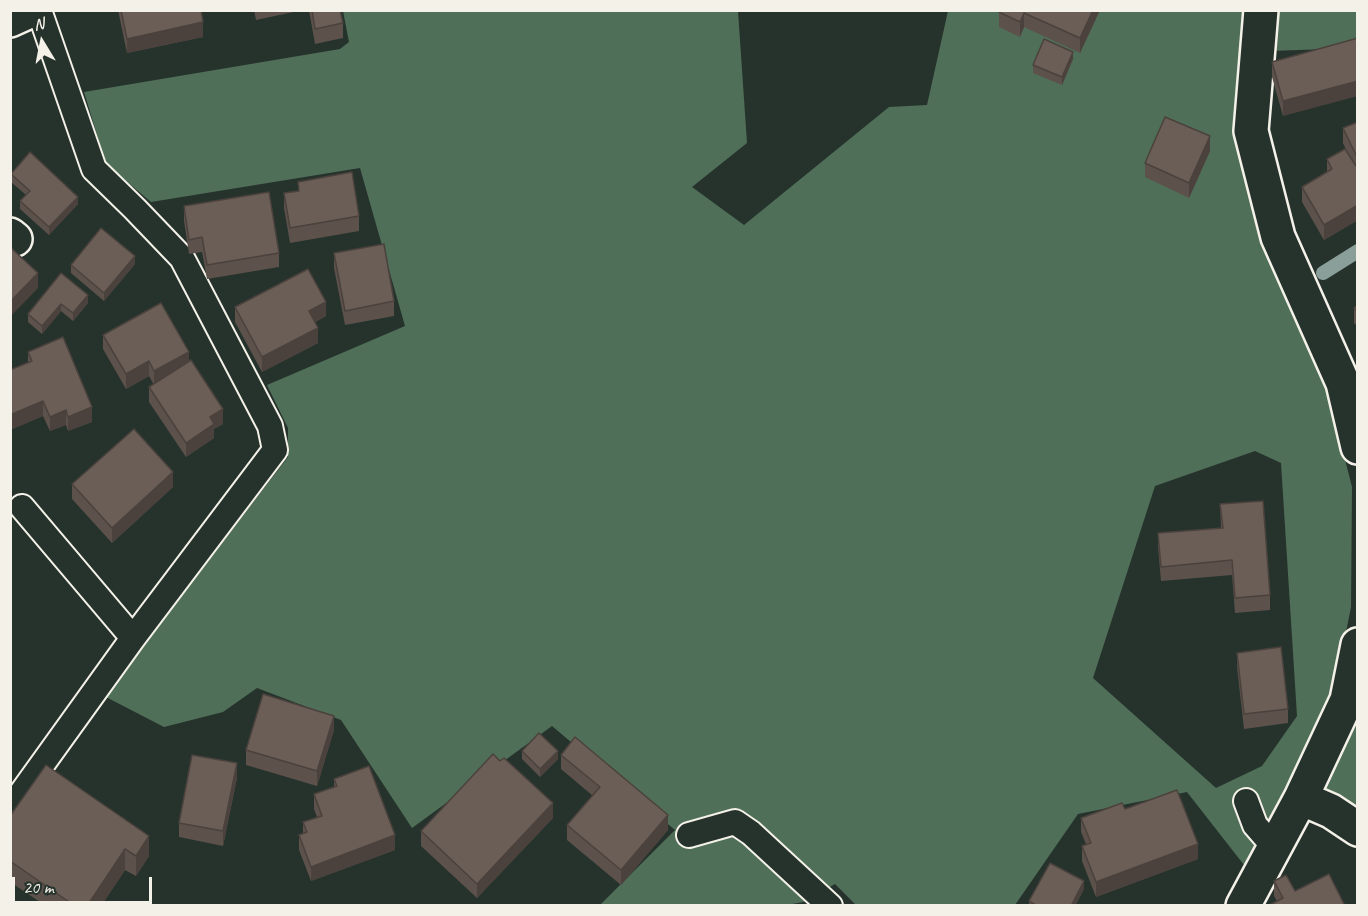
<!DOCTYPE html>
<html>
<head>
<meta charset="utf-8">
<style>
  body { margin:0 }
  #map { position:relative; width:1368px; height:916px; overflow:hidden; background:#26332d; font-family:Caveat,sans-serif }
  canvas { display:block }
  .frame { position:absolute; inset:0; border:12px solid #f4f1e8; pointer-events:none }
  .north { position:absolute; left:12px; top:12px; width:60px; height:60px; -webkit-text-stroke:4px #26332d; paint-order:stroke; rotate:350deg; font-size:16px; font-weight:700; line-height:24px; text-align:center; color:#f4f1e8 }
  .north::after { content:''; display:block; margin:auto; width:21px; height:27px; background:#f4f1e8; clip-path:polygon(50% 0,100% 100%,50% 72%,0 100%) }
  .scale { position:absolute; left:12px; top:877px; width:140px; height:27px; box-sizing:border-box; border:3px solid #f4f1e8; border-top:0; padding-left:8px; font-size:18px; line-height:21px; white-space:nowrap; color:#f4f1e8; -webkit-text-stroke:4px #26332d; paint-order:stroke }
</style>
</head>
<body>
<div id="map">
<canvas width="1368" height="916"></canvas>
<div class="frame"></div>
<div class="north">N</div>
<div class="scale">20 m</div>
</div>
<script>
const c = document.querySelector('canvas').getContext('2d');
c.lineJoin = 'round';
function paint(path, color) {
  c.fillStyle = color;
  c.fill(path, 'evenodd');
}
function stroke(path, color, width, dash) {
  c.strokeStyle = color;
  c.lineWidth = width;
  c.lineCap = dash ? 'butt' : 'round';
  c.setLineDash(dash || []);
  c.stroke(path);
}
paint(new Path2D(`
  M343 11H738L747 143 692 187 744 225 889 107 927 105 948 11H1243L1234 127 1261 236 1327 389 1352 487 1351 607 1333 697 1244 865 1187 792 1078 814 1015 905H856L835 884 803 902 787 905H600L675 830 552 726 412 828 341 720 257 688 223 712 164 727 104 696 288 457V428L267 385 405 326 360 168 151 202 106 164 84 92 340 49 349 42ZM1255 451 1281 463 1297 716 1262 766 1216 788 1093 678 1155 486Z
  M1267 11H1357V48L1269 51Z
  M1357 714V816L1319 788Z`), '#506f58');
stroke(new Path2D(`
  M1323 273 1358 251`), '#8a9f9a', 14);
const lane = new Path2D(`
  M22 507 133 638
  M1246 801 1255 825 1275 848
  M10 809 133 638 275 450 270 426 182 258 135 209 94 169 39 10
  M689 835 735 822 751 833 830 906`);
const street = new Path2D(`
  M1261 10 1251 131 1278 237 1343 383 1358 447
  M10 20 32 10
  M10 235 15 239
  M1347 700 1358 645
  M1301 798 1331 811 1358 829
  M1243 906 1301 798 1347 700 1358 699`);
stroke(lane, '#f4f1e8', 28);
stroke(street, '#f4f1e8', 38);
stroke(lane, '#26332d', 24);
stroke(street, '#26332d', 33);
paint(new Path2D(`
  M118 10H201L203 37 127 53Z
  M254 10H303L256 20Z
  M309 10H340L343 23V38L315 44Z
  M1100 10 1080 53 1024 27 1020 37 999 27V12Z
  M1358 38 1283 116 1272 77V62Z
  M1073 59 1062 85 1033 73V65Z
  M1358 122V220L1324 240 1302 202V187L1327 172V159L1349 156 1343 143V128Z
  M1210 151 1189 198 1145 177V163Z
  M11 174 78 204 49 235 20 209V201L26 195 11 182Z
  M298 182 359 216V231L290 243 284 208V193L298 191Z
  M184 206 279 253V267L207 279 202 252 189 254 184 221Z
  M334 253 394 301V316L345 325 334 268Z
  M135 264 104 301 71 273V265Z
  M61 273 88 303 73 321 61 311 42 334 28 322V314Z
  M1358 305V327L1354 323V308Z
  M235 307 326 316 315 322 318 343 262 372 235 322Z
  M103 335 189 361 223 424 214 429V438L186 457 149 402V387L154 385 149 376 126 389 103 349Z
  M28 352 92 422 68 431 66 425 50 431 43 416 10 430V370L28 363Z
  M72 484 173 487 112 543 72 499Z
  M1220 504 1270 595V610L1235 613 1232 575 1161 581 1158 547V533L1221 528Z
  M1237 653 1288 709V723L1244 729 1237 667Z
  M334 730 317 786 246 765V750Z
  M522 751 558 759 540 777 522 759Z
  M561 755 668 830 621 885 567 840V825L593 796 561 769Z
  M237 778 223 846 179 837V823Z
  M334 779 395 850 311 881 299 850V835L303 834V822L317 817 314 809V794L334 787Z
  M1125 809 1198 859 1096 897 1082 861V846L1086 844 1081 832V818Z
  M10 816 149 856 136 876 125 870 101 906H46L10 882Z
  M553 818 477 898 421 846V831Z
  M1274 881 1295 891 1277 901 1274 896Z
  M1084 889 1075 906H1029V901Z`), '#5c514b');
paint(new Path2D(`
  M1093 10H1100L1080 53V38Z
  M1024 13V27L1020 37V22Z
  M203 22V37L127 53V39Z
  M1073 52V59L1062 85V77Z
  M1358 81V96L1283 116V101Z
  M1210 136V151L1189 198V183Z
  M78 197V204L49 235V227Z
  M1358 205V220L1324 240V225Z
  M135 256V264L104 301V293Z
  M38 273V288L10 317V302Z
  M88 295V303L73 321V313Z
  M326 302V316L309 326V311Z
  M61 304V311L42 334V326Z
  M318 328V343L262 372V357Z
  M189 352V366L154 386V371Z
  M149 361V376L126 389V374Z
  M43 401V416L10 430V415Z
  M92 407V422L68 431V417Z
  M223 409V424L214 429V438L186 457V443L210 417Z
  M66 410V425L50 431V417Z
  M173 472V487L112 543V528Z
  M334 716V730L317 786V771Z
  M558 751V759L540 777V769Z
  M237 763V778L223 846V831Z
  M553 803V818L477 898V884Z
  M668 815V830L621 885V870Z
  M395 835V850L311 881V867Z
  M149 836V856L136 876V856Z
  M1198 844V859L1096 897V882Z
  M125 849V870L101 906H87Z
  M1084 881V889L1075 906H1071Z`), '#4b423d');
const building = new Path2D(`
  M121 10H201L203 22 127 39Z
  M312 10H340L343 23 315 29Z
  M1000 10H1093L1080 38 1024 13 1020 22 999 12Z
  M1358 38V81L1283 101 1272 62Z
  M1044 39 1073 52 1062 77 1033 65Z
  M1165 117 1210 136 1189 183 1145 163Z
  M1358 122V159L1343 128Z
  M1345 149 1358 169V205L1324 225 1302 187 1332 169 1327 159Z
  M30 152 78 197 49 227 20 201 30 191 11 174Z
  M352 172 359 216 290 228 284 193 299 191 298 182Z
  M269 192 279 253 207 265 202 237 189 240 184 206Z
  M101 228 135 256 104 293 71 265Z
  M384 244 394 301 345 311 334 253Z
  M10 247 38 273 10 302Z
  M308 269 326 302 309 311 318 328 262 357 235 307Z
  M61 273 88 295 73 313 61 304 42 326 28 314Z
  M161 303 189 352 154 371 149 361 126 374 103 335Z
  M1358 305V313L1354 308Z
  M63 337 92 407 68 417 66 410 50 417 43 401 10 415V370L32 361 28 352Z
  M191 360 223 409 210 417 214 424 186 443 149 387Z
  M134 429 173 472 112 528 72 484Z
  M1263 501 1270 595 1235 598 1232 560 1161 567 1158 533 1223 528 1220 504Z
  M1281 647 1288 709 1244 714 1237 653Z
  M263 694 334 716 317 771 246 750Z
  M539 733 558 751 540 769 522 751Z
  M575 737 668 815 621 870 567 825 600 787 561 755Z
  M493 754 500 761 504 758 553 803 477 884 421 831Z
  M192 755 237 763 223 831 179 823Z
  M46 765 149 836 136 856 125 849 87 906H75L10 861V816Z
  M369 766 395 835 311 867 299 835 307 832 303 822 322 816 314 794 337 786 334 779Z
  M1177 790 1198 844 1096 882 1082 846 1091 843 1081 818 1122 803 1125 809Z
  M1050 863 1084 881 1071 906H1037L1029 901Z
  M1329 874 1345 906H1268L1283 898 1274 881 1286 875 1295 891Z`);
paint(building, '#6b5e57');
stroke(building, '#4b423d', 1.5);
</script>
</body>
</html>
